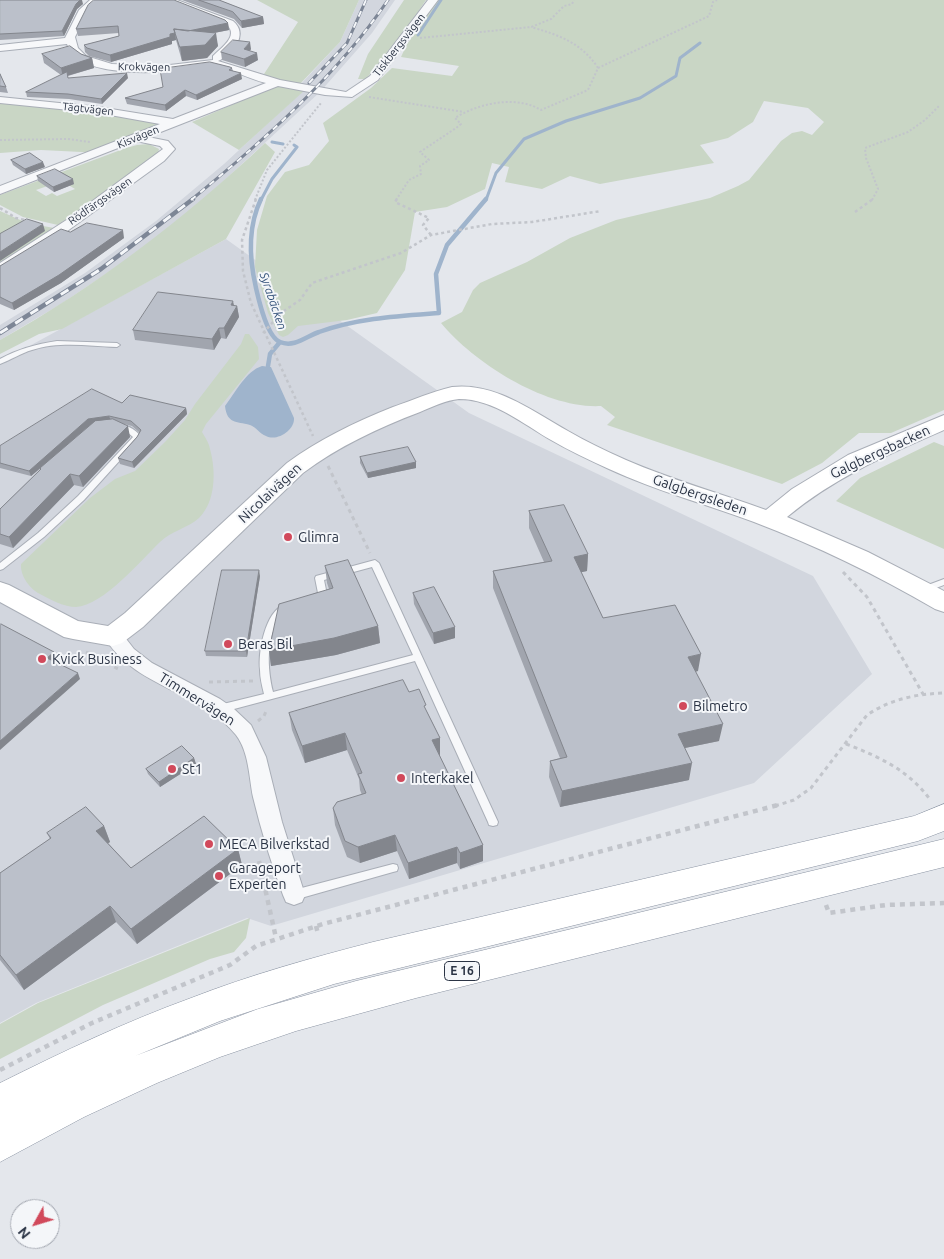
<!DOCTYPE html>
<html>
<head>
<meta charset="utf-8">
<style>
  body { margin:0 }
  #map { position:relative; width:944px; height:1259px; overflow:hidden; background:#e4e7ec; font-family:Ubuntu,sans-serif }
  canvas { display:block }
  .north { position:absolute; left:10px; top:1199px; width:50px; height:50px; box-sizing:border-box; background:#f4f6f9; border:1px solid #a4a8b1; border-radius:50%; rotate:231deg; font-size:14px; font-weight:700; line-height:20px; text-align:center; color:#2b3445 }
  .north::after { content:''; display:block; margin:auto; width:18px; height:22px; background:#d1495b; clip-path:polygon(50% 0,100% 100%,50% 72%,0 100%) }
</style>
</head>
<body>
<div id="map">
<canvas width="944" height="1259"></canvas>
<div class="north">N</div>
</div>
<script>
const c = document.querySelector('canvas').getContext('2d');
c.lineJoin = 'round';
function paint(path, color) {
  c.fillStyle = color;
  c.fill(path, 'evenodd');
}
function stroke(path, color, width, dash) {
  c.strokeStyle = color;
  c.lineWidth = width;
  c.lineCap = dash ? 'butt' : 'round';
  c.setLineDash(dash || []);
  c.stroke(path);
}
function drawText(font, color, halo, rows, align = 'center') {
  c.font = font + ' Ubuntu,sans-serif';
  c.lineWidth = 4;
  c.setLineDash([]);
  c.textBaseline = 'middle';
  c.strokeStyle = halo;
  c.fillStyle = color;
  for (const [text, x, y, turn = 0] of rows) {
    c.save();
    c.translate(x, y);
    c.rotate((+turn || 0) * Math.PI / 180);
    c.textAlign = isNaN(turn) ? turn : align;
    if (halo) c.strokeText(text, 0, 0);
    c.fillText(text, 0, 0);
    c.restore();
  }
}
paint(new Path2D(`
  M359 0H395L372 33 320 92 204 199 140 251 61 304 0 340V325L85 273 156 221 224 164 307 87 299 86 340 42Z
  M226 239 469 413 813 576 872 674 754 783 271 926 247 918 36 1003 0 1023V362Z`), '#d2d6de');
paint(new Path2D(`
  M257 0H359L340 42 299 85 305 90 239 150 192 122 273 87 264 74 298 22Z
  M404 0H426L412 21 366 79H358L368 54Z
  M437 0H944V410L891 433H859L822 463 782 484 607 425 615 417 601 406C547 409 475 364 441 323L462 312 473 290 480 283 527 262 570 238 616 220 710 198 738 186 749 180 781 141 792 133 802 131 812 135 824 122 808 108 764 101 753 122 728 138 700 145 714 163 600 184 570 176 542 189 505 182 509 167 492 163 485 189 447 207 415 212 405 270 377 313 347 320 298 326 288 335 283 337 279 335 268 313 255 267 257 230 267 196 285 172 309 165 329 141 323 123 371 88 392 68 452 76 459 66 401 57 407 44Z
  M0 100 73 107 163 123 102 153 41 150 0 153Z
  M265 143 275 152 226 239 62 329 39 334 0 354V340C97 286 184 219 265 143Z
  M149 144 159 149 158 154 58 225 23 217 0 205V195L126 148 137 145ZM62 181 75 189 57 196 52 193 46 196 36 190Z
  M0 211 27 223 54 228 0 264Z
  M245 334H249L258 347 259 359 206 424 202 432C205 437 209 443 210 449 216 471 216 501 199 518 188 528 171 531 160 542 142 559 103 606 76 607 64 607 51 600 40 594 30 589 20 576 21 564L90 498 115 479 135 471 165 442 185 420 195 404 241 344Z
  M934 442 944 446V549L836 501 860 478Z
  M250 918 246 938 234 952 210 959 103 1005 0 1059V1024L38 1003Z`), '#c9d6c5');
paint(new Path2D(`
  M262 366 271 367 294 418C295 430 277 442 266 436 260 434 256 427 250 425 236 421 227 424 225 406 235 393 246 371 262 366Z`), '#9fb4cc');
stroke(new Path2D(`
  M418 35 441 0
  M272 142 283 144
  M261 200 272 179 297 147 294 145
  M486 200 496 173 524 139 566 121 640 98 676 76 680 58 700 43`), '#9fb4cc', 3);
stroke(new Path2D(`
  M261 199C248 226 249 258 256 288 259 301 267 337 280 342 294 348 307 336 319 332 358 318 399 316 439 313L436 274 447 245 486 199
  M268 366 270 354 280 342`), '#9fb4cc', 4.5);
const lane = new Path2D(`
  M57 341 117 343 120 345 117 347C89 346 59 341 32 350 21 353 11 360 0 364V359C18 349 36 344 57 341Z
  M114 424C125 424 135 428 141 437L84 500 44 537 3 569 0 570V563L38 533 78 496 133 437 126 431 114 428Z
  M375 560 379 563 498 822 497 825 493 826 489 825 488 822 415 661 219 713 216 712 214 709 216 706 219 705 264 694C262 686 260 678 260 670 258 652 265 612 284 605L288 608C286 611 282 613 280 617 266 638 267 668 273 692L413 655 372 567 324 580 327 595 326 597 316 600 312 597 313 595 318 593 315 578 316 576Z
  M944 579V585L923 593 919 590 920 588Z
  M393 864 397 865 398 868 397 871 393 872 294 900 290 898 289 895 290 892 294 890Z`);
const street = new Path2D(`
  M90 0H101L88 11 75 37 78 48 86 56 112 64 161 66 213 60V56C221 48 239 36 227 25L163 0H177L233 21C249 34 233 55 218 61L280 80 346 92 370 76 428 0H438L378 80 352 97 325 95 278 86 148 137 168 141 175 149 164 161 59 237 0 273V263L68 219 163 149 160 146 136 141 0 194V186L160 124 99 113 0 103V97L99 107 173 119 266 83C248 79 229 67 211 66 198 66 185 70 173 71 147 73 76 76 67 44L0 51V45L65 38 79 10Z
  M113 629 120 631 134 649 152 663 220 699 233 708 251 725 266 757 282 822 305 895 302 902 294 905 286 902 283 895C271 863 261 830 253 797 249 777 249 752 236 735 201 690 133 688 104 636L106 631Z`);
const secondary = new Path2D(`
  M452 387C495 382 532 411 568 431 587 442 606 451 626 460 672 480 719 493 766 510L792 489 848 455 944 415V430C887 455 835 477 787 517L868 552 944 591V612L935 609C877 575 817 546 754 522 706 504 656 491 609 469 589 460 570 451 551 440 523 424 494 399 459 399 446 400 432 407 420 412 378 428 339 446 303 473L143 627 122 643 113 646 73 639 64 637 0 602V582L9 585 78 621 108 626 125 613 287 463C320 439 355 422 393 407 413 400 431 392 452 387Z`);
const highway = new Path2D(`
  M944 804V831L918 841 334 984 220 1021 135 1056 258 1009 356 981 944 839V867L416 998 296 1031 220 1057 157 1083 84 1117 0 1162V1083C62 1052 125 1022 191 998 250 975 311 958 373 942L914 816Z`);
stroke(lane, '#a9aeb7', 2);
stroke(street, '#a9aeb7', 2);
stroke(secondary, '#a9aeb7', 2);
stroke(highway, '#8b94a3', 1);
stroke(new Path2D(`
  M420 38 531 27 551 19 564 6 572 4 574 0
  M598 68 709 16 713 2 717 0
  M369 97 464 112
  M0 140 68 139 90 142
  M255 200 267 170 321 103
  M396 200 409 180 421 174 420 166 429 160 420 152 456 128 461 124 455 118C479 103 516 95 541 110L588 90 598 68C582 43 559 35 531 27
  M872 200 878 189 866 158 865 148 908 132 925 120 940 105`), '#c2c5cb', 2, [2, 2]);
stroke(new Path2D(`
  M256 199 242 240 243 271 251 303 313 436
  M397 199 395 202 429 218 423 225 431 235
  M0 208 16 218 29 221
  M855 212 873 199
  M263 333 281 313 300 300 312 283 401 253 431 235 492 224 532 222 601 211`), '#c2c5cb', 2.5, [3, 3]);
stroke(new Path2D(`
  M328 466 370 553
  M843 572 867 597 923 694
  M86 652 120 670
  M209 682 253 681
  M258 721 264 716 267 709
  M846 744C880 757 910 771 931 801
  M775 806 794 800 811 788 867 715C891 699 916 694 944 693`), '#c2c5cb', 3, [4, 4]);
stroke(new Path2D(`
  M259 861 276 938
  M826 905 829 913 886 905 944 903
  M316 926 318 934
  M0 1070 92 1023 230 965 256 946 323 924 778 805`), '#c2c5cb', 4.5, [5, 5]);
paint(lane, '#f7f8fa');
paint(street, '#f7f8fa');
paint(secondary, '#fff');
paint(highway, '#fff');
const railFar1 = new Path2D(`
  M309 83 347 43 366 0
  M191 200C263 141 336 77 388 0`);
const rail = new Path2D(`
  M0 333 101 269 193 199`);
stroke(railFar1, '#7d8696', 3);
stroke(rail, '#7d8696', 4.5);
stroke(railFar1, '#f4f6f9', 2, [6]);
stroke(rail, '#f4f6f9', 3, [9]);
paint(new Path2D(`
  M0 0 83 4 77 9 64 36 0 40Z
  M94 0 228 23 229 30 214 33 218 46 207 58 182 61 176 40 172 41V44L111 62 89 56 85 52 84 45 119 36V33L78 36 76 29Z
  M182 0H219L263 17 264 24 242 28 234 19Z
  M251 49 250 51 258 60 245 67 222 60 221 52Z
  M42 54H81L92 58 94 68 68 76V78H128L102 104 69 99 27 97 26 92 61 75 44 63Z
  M232 68 233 71 242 79 197 100 186 96 166 111 127 104 125 98Z
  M0 74 6 87 8 93 0 92Z
  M11 160 45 167 26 174 13 165Z
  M37 176 74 184 54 192 38 181Z
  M70 232 124 238 61 283 14 310 0 304V266Z
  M234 306H237L239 317 226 339 221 338 214 350 135 340 133 330Z
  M122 403 186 408 187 414 134 468 120 464 118 458 137 437 140 433 132 426 124 424 130 437 83 487 74 485 13 548 0 544V509L40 470V469L31 476 0 468V446Z
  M360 457 416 462V468L368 478 360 463Z
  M529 511 588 554 587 571 581 572 603 618 698 671 695 672 719 741 685 748 689 780 560 807 549 777 550 761 560 758 493 588V571L544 562 529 528Z
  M325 566 378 626 380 643 336 655 271 666 269 650 329 589 327 583Z
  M260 576 247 657 206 656 205 651Z
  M413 593 455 638 434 644 414 604Z
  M409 692 427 712 440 738V755H439L483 845V861L460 869 457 863 409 879 397 851 360 863 347 857 335 825 333 808 362 795 360 790 359 779 347 750 305 763 292 730 289 713Z
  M194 758 196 764 160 787 148 774 146 769Z
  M104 826 110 842 108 843 131 868 238 849 242 865 137 944 116 922 24 990 0 960V873L50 839 47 833Z`), '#a1a5ae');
paint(new Path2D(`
  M80 0H82L83 4 77 9 64 36 62 31 76 4Z
  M263 17 264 24 242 28 241 21Z
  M228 23 229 30 178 40 176 33Z
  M175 33 176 40 172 41V44L111 62 110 55 170 34Z
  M216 33 218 46 207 58 182 61 180 47Z
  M250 42 251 49 245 57 244 49Z
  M257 53 258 60 245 67 244 59Z
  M92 58 94 68 63 77 61 68Z
  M127 73 128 78 102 104 101 99Z
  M241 73 242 79 197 100 196 95Z
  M185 90 186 96 166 111 165 105Z
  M43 162 45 167 26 174 25 169Z
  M73 179 74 184 54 192 53 187Z
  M43 224 45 231 0 261V252Z
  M123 230 124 238 61 283 14 310 12 303Z
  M233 301 235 310 237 306 239 317 226 339 224 328 231 305Z
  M219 328 221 338 214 350 212 339Z
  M186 408 187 414 134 468 132 462Z
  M109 416 111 421 90 425 31 476 29 471 88 419Z
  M128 426 130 437 83 487 79 476Z
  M416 462V468L368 478 367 473Z
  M70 474 74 485 13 548 9 537Z
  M588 554 587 571 573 574 574 557Z
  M259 570 260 576 247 657 246 651Z
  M378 626 380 643 336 655 271 666 269 650Z
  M455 627V638L434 644 433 633Z
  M54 652 57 658 50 664 47 658Z
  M701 654 698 671 684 674 688 657Z
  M78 673 80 679 0 750V741Z
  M723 724 719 741 675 750 678 734Z
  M345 733 347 750 305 763 302 746Z
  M440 738V755L433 757 432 740Z
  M194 758 196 764 160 787 159 782Z
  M692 763 689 780 560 807 562 791Z
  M104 826 110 842 102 847 96 831Z
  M395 835 397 851 360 863 358 847Z
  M483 845V861L460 869V853Z
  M457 847V863L409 879 408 863Z
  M238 849 242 865 137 944 131 929Z
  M110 906 116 922 24 990 16 975Z`), '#83868d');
const building = new Path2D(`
  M0 0H80L76 4 62 31 0 34Z
  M94 0H174L225 20 228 23 188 31 174 29 175 33 170 34V37L110 55 87 48 84 45 119 36 118 26 76 29 88 5Z
  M199 0H219L263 17 241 21 233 12Z
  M174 29 216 33 205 45 180 47Z
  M233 40 250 42 244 49 257 53 244 59 221 52Z
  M70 46 81 54 92 58 61 68 42 54Z
  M210 62 230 67 232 68 229 70 241 73 196 95 185 90 165 105 125 98 163 87 160 69Z
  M67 72 68 78 127 73 101 99 68 94 26 92Z
  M0 74 6 87 0 86Z
  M30 153 43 162 25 169 11 160Z
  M55 169 73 179 53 187 37 176Z
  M27 219 43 224 0 252V234Z
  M87 223 123 230 59 275 12 303 0 297V266L61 229 70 232Z
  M158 292 233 301 231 305 237 306 224 328H219L212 339 133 330Z
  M92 389 122 403 130 395 186 408 132 462 118 458 137 437 141 430 131 421 109 416 88 419 29 471 0 463V446Z
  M113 419 128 426 79 476 70 474 9 537 0 534V509L41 469 40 468 95 421Z
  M408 447 416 462 367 473 360 457Z
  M564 505 588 554 574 557 603 618 675 605 701 654 688 657 723 724 678 734 692 763 562 791 550 761 567 757 493 571 552 561 529 511Z
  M348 560 378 626 334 638 269 650 279 604 333 588 325 566Z
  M222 570H259L246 651H205Z
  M434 587 455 627 433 633 413 593Z
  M1 624 54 652 47 658 78 673 0 741V625Z
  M403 680 409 692 419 689 426 705 424 706 440 738 432 740 483 845 460 853 457 847 408 863 395 835 358 847 345 841 333 808 337 802 366 793 358 774 362 773 345 733 302 746 289 713Z
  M182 746 194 758 159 782 146 769Z
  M86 807 104 826 96 831 131 868 204 816 238 849 131 929 110 906 16 975 0 955V873L51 838 47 833Z`);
paint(building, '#bbc0ca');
stroke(building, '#83868d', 1);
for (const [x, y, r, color] of [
  [288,537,5,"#d1495b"],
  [228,644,5,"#d1495b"],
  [42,659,5,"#d1495b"],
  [683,706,5,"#d1495b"],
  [172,769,5,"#d1495b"],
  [401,778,5,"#d1495b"],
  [209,844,5,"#d1495b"],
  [219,876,5,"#d1495b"]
]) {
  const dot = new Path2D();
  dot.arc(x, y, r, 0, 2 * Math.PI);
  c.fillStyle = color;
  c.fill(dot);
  stroke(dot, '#f4f6f9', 2);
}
drawText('11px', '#2b3445', '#f4f6f9', [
  ["Tiskbergsvägen",399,45,-52],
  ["Krokvägen",144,67,1],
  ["Tägtvägen",88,109,6],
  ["Kisvägen",138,137,-22],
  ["Rödfärgsvägen",100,201,-35]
]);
drawText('italic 12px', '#34527a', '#f4f6f9', [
  ["Syrabäcken",273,301,71]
]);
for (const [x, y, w] of [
  [462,971,35]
]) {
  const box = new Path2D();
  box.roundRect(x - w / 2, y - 9.5, w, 19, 4);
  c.fillStyle = '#f4f6f9';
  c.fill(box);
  stroke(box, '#2b3445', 1);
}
drawText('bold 12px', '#2b3445', null, [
  ["E 16",462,971]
]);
drawText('14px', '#2b3445', '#f4f6f9', [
  ["Galgbergsbacken",880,452,-25],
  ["Nicolaivägen",270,493,-43],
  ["Galgbergsleden",700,495,19],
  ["Timmervägen",197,699,32]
]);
drawText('14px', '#2b3445', '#f4f6f9', [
  ["Glimra",298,537],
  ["Beras Bil",238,644],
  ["Kvick Business",52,659],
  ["Bilmetro",693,706],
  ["St1",182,769],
  ["Interkakel",411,778],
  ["MECA Bilverkstad",219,844],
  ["Garageport",229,868],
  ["Experten",229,884]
], 'left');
</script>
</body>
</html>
